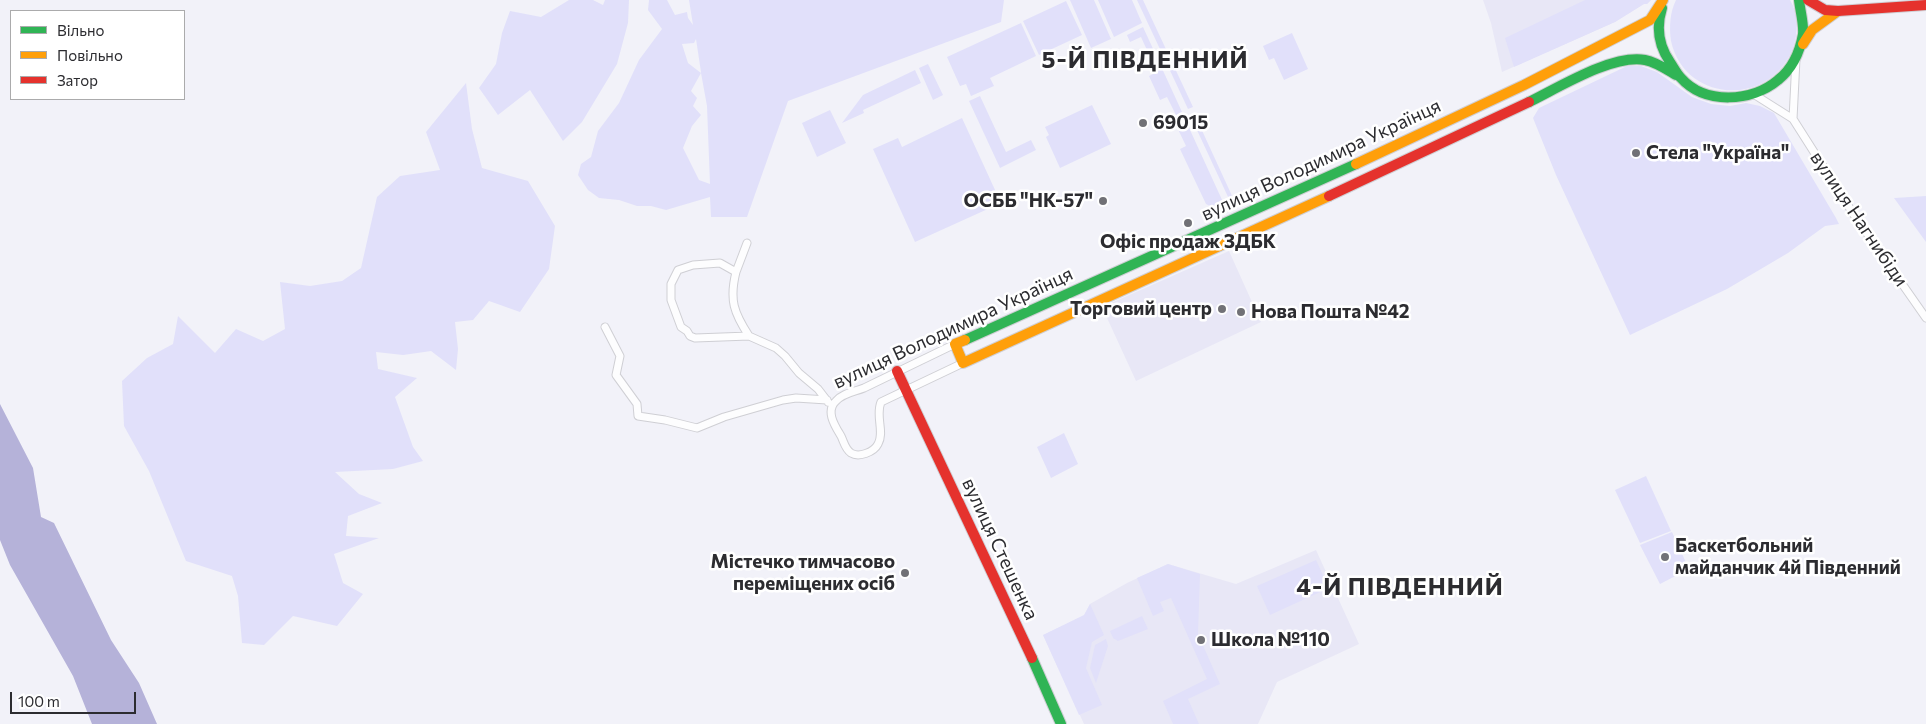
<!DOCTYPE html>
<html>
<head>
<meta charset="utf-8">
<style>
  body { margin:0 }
  #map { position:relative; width:1926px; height:724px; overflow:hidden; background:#f2f2f9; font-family:Commissioner,sans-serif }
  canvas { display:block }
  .legend { position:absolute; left:10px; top:10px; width:175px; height:90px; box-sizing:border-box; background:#fff; border:1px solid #ababac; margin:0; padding:6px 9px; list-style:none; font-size:15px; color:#2c2c30 }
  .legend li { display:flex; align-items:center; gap:10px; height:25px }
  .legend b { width:25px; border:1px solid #ababac }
  .scale { position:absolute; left:10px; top:692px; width:126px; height:22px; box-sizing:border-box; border:2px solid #2c2c30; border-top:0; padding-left:6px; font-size:15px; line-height:18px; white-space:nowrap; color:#2c2c30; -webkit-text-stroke:4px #fff; paint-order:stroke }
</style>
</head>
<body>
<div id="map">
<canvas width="1926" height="724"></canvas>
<ul class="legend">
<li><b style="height:6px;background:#30b455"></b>Вільно</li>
<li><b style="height:6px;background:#ff9f0a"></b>Повільно</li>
<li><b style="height:6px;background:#e5322d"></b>Затор</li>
</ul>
<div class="scale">100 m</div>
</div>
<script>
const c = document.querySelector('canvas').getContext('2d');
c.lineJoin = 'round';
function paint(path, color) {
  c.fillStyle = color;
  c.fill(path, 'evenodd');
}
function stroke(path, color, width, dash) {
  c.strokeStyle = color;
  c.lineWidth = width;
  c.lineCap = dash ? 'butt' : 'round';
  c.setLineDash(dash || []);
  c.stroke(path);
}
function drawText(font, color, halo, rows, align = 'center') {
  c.font = font + ' Commissioner,sans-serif';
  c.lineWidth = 5;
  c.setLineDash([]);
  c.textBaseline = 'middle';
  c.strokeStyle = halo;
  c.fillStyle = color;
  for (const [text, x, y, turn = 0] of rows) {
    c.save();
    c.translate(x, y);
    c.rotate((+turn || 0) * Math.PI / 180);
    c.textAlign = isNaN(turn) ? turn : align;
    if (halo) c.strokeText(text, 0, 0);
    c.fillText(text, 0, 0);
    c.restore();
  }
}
paint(new Path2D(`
  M1483 0H1651L1647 4H1644L1615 22 1502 72 1491 23Z
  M1229 251 1261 322 1136 381 1102 307Z
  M1316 550 1359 644 1277 682 1258 724H1084L1043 635 1084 616 1090 604 1127 583 1168 564 1236 584Z`), '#e8e7f6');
paint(new Path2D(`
  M569 0H593L603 5 605 0H629L628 23 617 64 582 122 563 141 530 90 498 115 479 88 496 64 502 33 510 11 541 17Z
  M649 0H667L675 15 687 12 688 18 693 25 689 0H1004L1001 22 788 101 747 217H711L710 197 666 210 651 206H637L619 200 599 198 588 190 578 175 581 164 591 157 598 131 619 103 639 60 662 29 648 10ZM696 39 701 72V73L688 63 682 44 694 43ZM701 73 707 106 710 184 699 180 683 148 692 126 701 115 693 106 697 98 691 91Z
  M1070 0H1094L1111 39 1091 48Z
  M1098 0H1132L1142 23 1114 37Z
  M1137 0H1143L1193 107 1188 109Z
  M1585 0H1651L1647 4H1644L1615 22 1514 67 1505 38Z
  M1676 0H1790C1799 14 1798 34 1793 48 1771 107 1685 104 1671 41 1669 27 1670 12 1676 0Z
  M1066 1 1082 35 1039 55 1023 21Z
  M1021 23 1036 56 990 78 994 86 971 96 966 84 960 86 947 57Z
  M1143 27 1182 112 1176 115 1167 97 1160 100 1149 76 1157 72 1141 37 1130 42 1127 35Z
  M1292 33 1308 69 1284 80 1274 58 1269 60 1263 46Z
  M928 64 943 95 933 100 919 68Z
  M1627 66H1641L1657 72 1692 97 1711 104 1730 106 1746 103 1760 106 1774 113 1836 218 1839 224 1825 226 1788 253 1727 289 1630 335 1556 175 1533 118 1539 108Z
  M915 70 921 83 863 110 864 113 842 123 863 95Z
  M466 83 472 129 482 168 528 181 555 226 549 269 520 312 489 301 473 320 455 322 458 349 456 370 431 351 403 355 376 352 378 369 417 378 395 397 413 447 423 461 393 469 335 472 359 494 382 503 348 516 346 536 379 538 334 554 343 583 363 594 337 626 293 616 264 645 242 643 238 596 232 576 186 561 149 471 124 426 122 381 147 358 173 344 178 316 215 353 236 329 263 341 285 329 280 282 310 286 342 281 361 268 377 197 400 176 440 170 426 132Z
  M980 96 1006 152 1031 140 1036 150 1000 168 969 101Z
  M1092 105 1111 144 1060 168 1046 137 1049 135 1045 127Z
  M830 110 846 143 817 157 802 123Z
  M1194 113 1233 198 1229 199 1190 115Z
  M962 118 1001 203 915 242 873 149 898 138 902 147Z
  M1185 119 1223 202 1212 207 1206 204 1180 149 1186 146 1175 123Z
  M1926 196V242L1894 198Z
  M1064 433 1078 464 1051 478 1037 447Z
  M1646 476 1671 531 1640 543 1615 490Z
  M1672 532 1689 569 1660 584 1640 545Z
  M1316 560 1329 588 1270 615 1257 586Z
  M1168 564 1200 574 1198 634 1220 684 1188 699 1199 724H1173L1163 701 1207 679 1171 598 1160 602 1164 611 1153 616 1137 578Z
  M1090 604 1104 635 1092 642 1086 668 1102 705 1079 715 1043 635 1084 615Z
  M1142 616 1148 629 1118 641 1113 638 1110 631Z
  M1106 639 1108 646 1096 683 1090 668 1095 645Z`), '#e1e0fa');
paint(new Path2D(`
  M0 404 33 468 41 517 54 523 111 640 139 683 157 724H92L73 676 10 565 0 540Z`), '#b5b2d9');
const street = new Path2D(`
  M1755 95 1793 119 1854 215 1926 318
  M1793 119 1796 59
  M736 272C729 300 734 313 749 336L695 338 690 336 687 331 681 327 671 300V284L678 270 693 265 720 263 736 272 747 243
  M605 327 620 356 616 375 637 404 638 416 665 420 697 428 724 417 783 400 796 398 827 400
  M749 336 776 348 785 356 799 373 818 389 828 402
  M955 344 864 388C854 392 843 393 836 401 825 411 835 426 841 436 844 442 845 449 851 453 859 458 874 452 878 444 885 432 875 416 881 402L963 363`);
const fast = new Path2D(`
  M1662 8C1656 27 1659 46 1670 62 1674 68 1677 74 1681 78 1705 105 1752 102 1778 80 1792 69 1800 51 1803 34 1804 24 1800 10 1799 0
  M1529 102C1558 88 1612 54 1645 60 1656 62 1666 69 1676 75
  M965 340 1356 164
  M1032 658 1061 724`);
const slow = new Path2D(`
  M1803 44 1812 30 1838 11
  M1356 164 1524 85 1650 20 1663 0
  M965 340 955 344 963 363 1329 196`);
const jam = new Path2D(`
  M1808 0 1825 10 1838 11 1926 5
  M1329 196 1529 102
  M897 371 1032 658`);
stroke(street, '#cfcfd4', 9);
stroke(fast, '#cfcfd4', 12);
stroke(slow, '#cfcfd4', 12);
stroke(jam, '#cfcfd4', 12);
stroke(street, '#fdfdfe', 7);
stroke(fast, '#30b455', 10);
stroke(slow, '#ff9f0a', 10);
stroke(jam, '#e5322d', 10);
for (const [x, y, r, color] of [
  [1143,123,5,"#717176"],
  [1636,153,5,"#717176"],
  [1103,201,5,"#717176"],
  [1188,223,5,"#717176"],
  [1222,309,5,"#717176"],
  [1241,312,5,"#717176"],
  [1665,557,5,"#717176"],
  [905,573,5,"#717176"],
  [1201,640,5,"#717176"]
]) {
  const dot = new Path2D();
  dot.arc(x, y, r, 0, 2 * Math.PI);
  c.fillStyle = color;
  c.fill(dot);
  stroke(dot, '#fff', 2);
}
drawText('bold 19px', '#2c2c30', '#fff', [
  ["69015",1153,123],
  ["Стела \"Україна\"",1646,153],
  ["ОСББ \"НК-57\"",1093,201,"right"],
  ["Офіс продаж ЗДБК",1188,242,"center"],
  ["Торговий центр",1212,309,"right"],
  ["Нова Пошта №42",1251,312],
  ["Баскетбольний",1675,546],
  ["майданчик 4й Південний",1675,568],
  ["Містечко тимчасово",895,562,"right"],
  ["переміщених осіб",895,584,"right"],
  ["Школа №110",1211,640]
], 'left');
drawText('19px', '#2c2c30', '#fff', [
  ["вулиця Володимира Українця",1321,160,-25],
  ["вулиця Нагнибіди",1859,219,56],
  ["вулиця Володимира Українця",953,328,-25],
  ["вулиця Стешенка",1000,549,65]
]);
c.letterSpacing = '1px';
drawText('bold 24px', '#2c2c30', '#fff', [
  ["5-Й ПІВДЕННИЙ",1145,60],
  ["4-Й ПІВДЕННИЙ",1400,587]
]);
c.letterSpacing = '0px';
</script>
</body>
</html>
